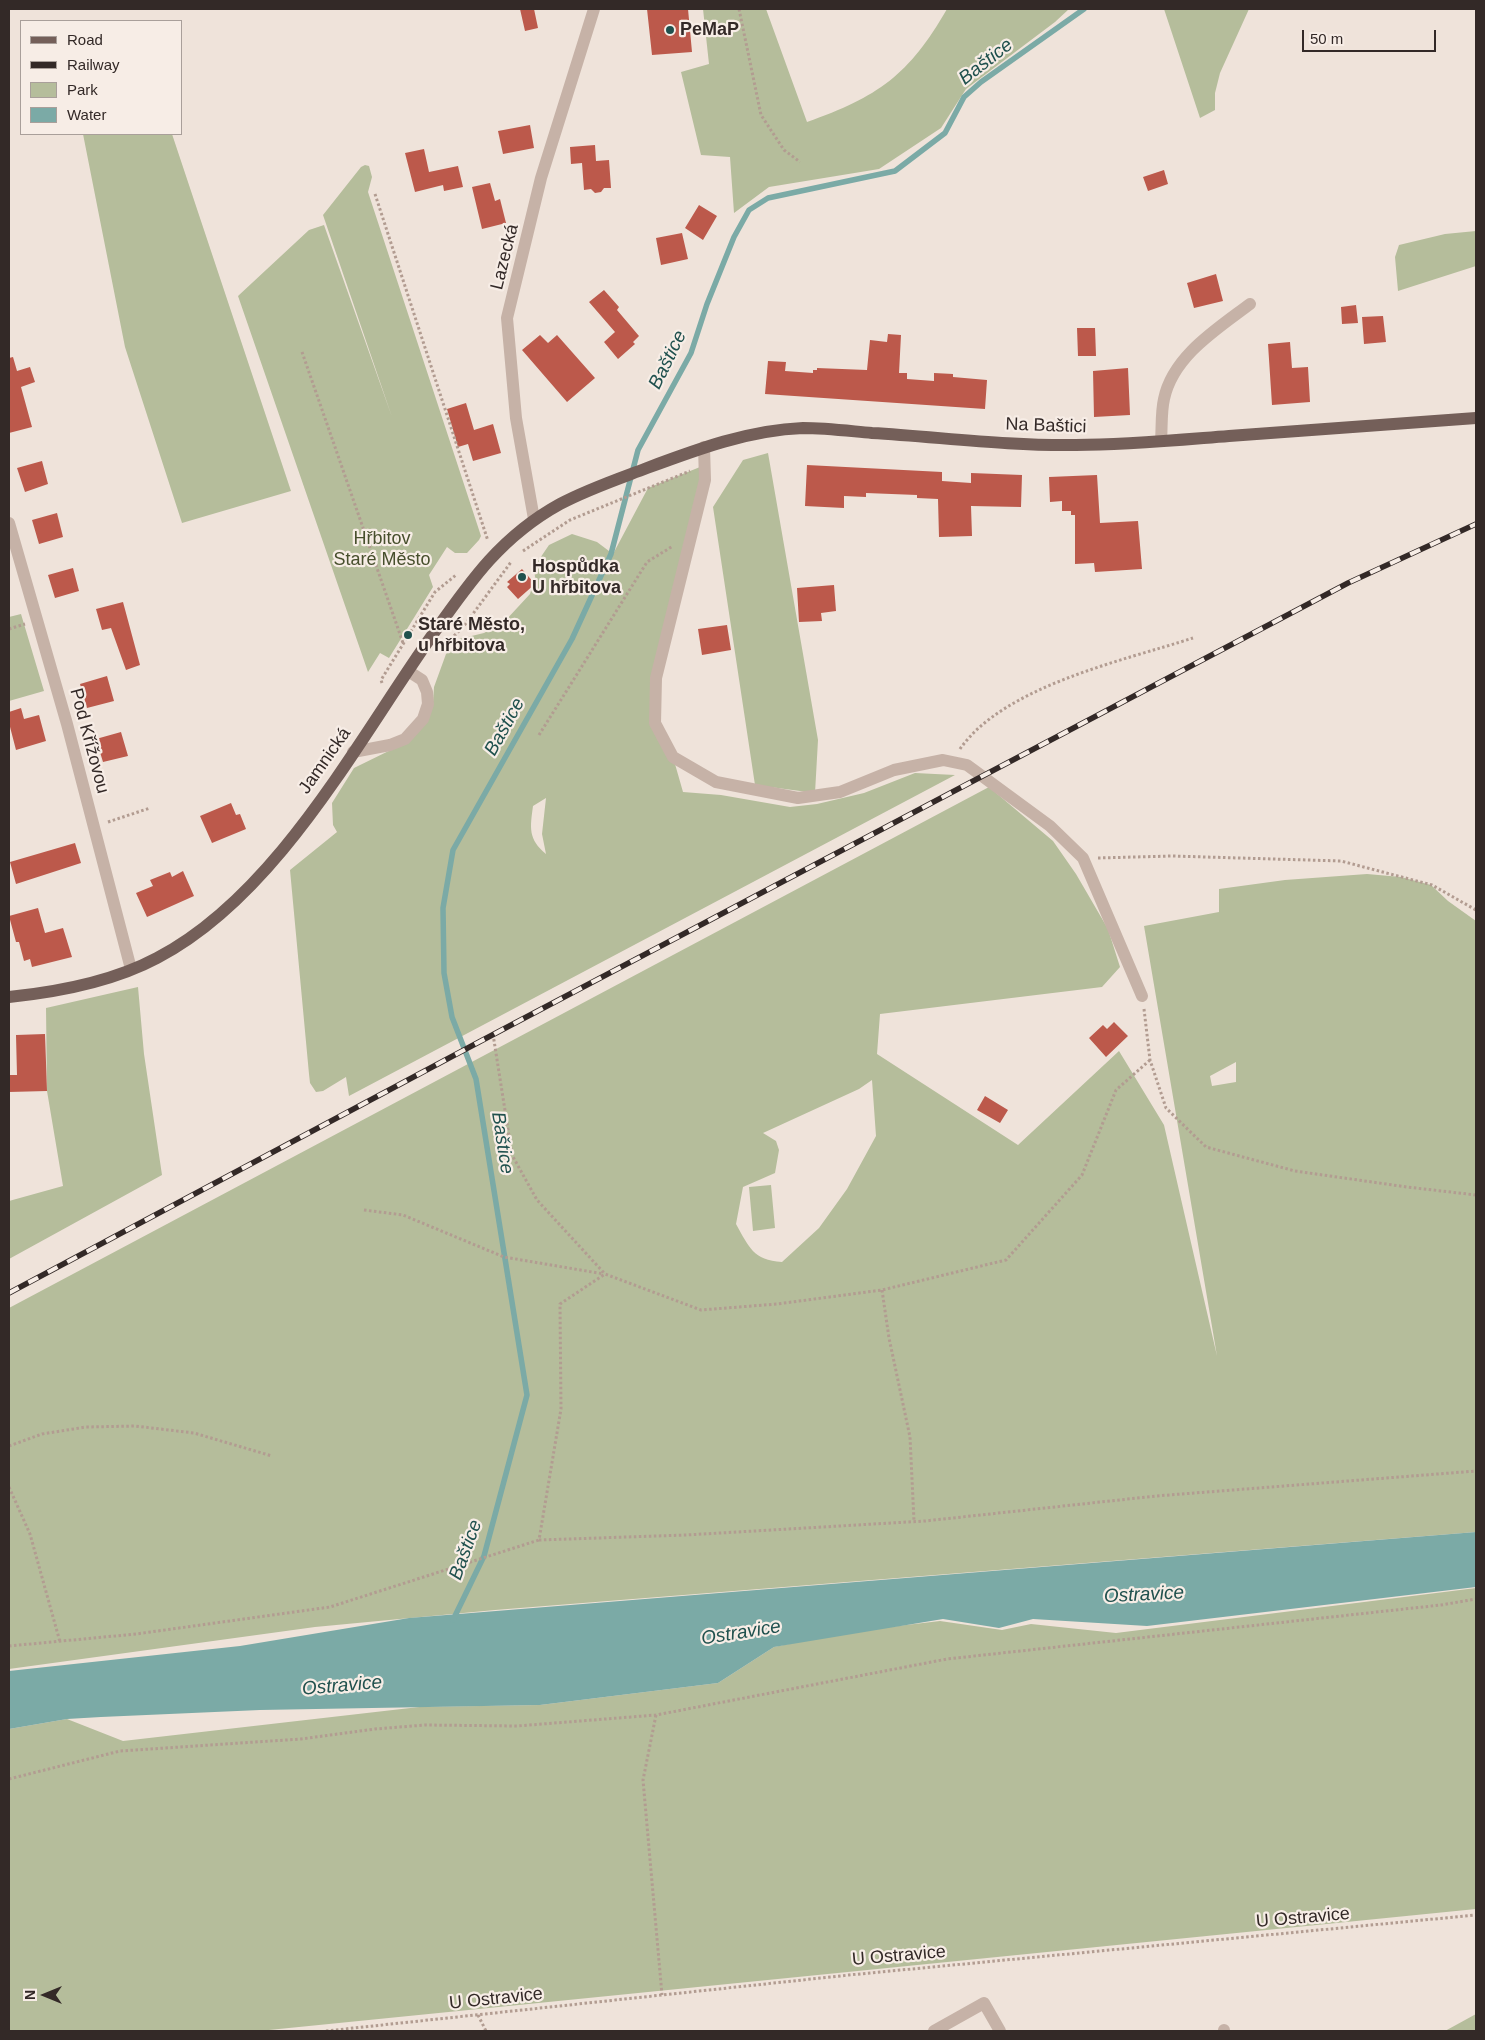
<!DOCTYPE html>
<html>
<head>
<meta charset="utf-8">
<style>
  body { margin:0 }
  #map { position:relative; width:1485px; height:2040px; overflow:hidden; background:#efe3da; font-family:Arial,sans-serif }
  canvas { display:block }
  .frame { position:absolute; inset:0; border:10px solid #332927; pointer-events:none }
  .legend { position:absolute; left:20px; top:20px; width:162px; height:115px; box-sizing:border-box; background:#f7ede6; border:1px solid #a99f9a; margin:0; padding:6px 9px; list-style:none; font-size:15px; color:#332927 }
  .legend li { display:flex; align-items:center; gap:10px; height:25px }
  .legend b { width:25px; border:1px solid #a99f9a }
  .north { position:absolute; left:20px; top:1970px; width:50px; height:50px; -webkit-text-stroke:4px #f7ede6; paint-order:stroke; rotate:270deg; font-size:14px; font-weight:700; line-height:20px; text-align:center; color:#332927 }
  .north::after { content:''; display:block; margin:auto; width:18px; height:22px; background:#332927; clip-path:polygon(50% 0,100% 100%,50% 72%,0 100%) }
  .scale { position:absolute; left:1302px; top:30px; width:134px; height:22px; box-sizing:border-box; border:2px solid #332927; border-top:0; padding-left:6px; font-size:15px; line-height:18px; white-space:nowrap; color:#332927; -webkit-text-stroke:4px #f7ede6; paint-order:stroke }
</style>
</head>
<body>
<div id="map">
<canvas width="1485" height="2040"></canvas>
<div class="frame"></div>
<ul class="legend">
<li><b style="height:6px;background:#745f59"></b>Road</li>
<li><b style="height:6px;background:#332927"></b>Railway</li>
<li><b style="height:14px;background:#b5bd9b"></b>Park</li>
<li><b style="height:14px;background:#7baaa6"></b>Water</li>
</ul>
<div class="north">N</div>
<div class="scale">50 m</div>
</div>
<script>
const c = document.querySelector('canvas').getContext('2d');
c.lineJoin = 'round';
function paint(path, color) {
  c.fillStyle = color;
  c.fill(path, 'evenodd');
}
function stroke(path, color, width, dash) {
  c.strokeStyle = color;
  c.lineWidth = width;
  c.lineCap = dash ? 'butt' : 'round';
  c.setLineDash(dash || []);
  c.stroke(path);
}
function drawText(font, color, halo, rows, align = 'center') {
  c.font = font + ' Arial,sans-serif';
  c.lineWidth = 4.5;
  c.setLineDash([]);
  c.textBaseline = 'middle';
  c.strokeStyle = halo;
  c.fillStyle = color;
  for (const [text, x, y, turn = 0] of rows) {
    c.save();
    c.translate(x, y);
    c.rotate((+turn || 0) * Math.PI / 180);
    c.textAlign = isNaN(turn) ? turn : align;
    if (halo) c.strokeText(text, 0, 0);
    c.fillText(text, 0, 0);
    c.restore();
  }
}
paint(new Path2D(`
  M703 9H766L807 122C878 97 909 75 947 9H1069L1055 22 966 89 941 128 879 169 769 187 734 213 730 157 701 155 681 72 709 64Z
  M1164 9H1249L1220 73 1215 93V110L1200 118Z
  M83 134H172L291 491 182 523 125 347Z
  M365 165 369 166 372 177 368 192 481 536 479 540 467 553H455L447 547 429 575 433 587 389 658 380 653 368 672 238 296 309 230 324 225 392 417 323 215 361 167Z
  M1476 231V266L1398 291 1395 257 1399 245 1445 234Z
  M768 453 818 740 815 793 755 785 713 507 743 460Z
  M705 465 656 678 655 723 673 757 683 792 721 795 790 807 817 804 864 793 915 773 955 775 349 1096 346 1077 323 1091 316 1092 310 1083 309 1074 290 870 337 832 333 825 332 803 354 768 407 742 433 702 434 687 446 654 459 639 484 633 505 621 530 594 535 577 534 567 549 545 572 534 597 542 613 554 648 488ZM546 798 542 834 546 854C528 839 530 828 533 806Z
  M21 614 44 691 9 701V617Z
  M989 787 1053 841 1076 874 1108 929 1120 967 1102 987 880 1014 877 1054 1018 1145 1119 1051 1164 1125 1217 1356 1144 926 1219 912V889L1285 880 1367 874 1401 877 1431 885 1448 901 1476 921V1532L495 1610 315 1627 9 1669V1308ZM1236 1062V1082L1212 1086 1210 1076ZM872 1080 876 1136 847 1189 819 1228 782 1262C753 1260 749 1247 736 1224L743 1187 775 1173 779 1150 776 1141 763 1133 859 1089Z
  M138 987 144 1054 162 1175 9 1259V1201L63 1186 47 1091 46 1008Z
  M771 1185 775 1228 753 1231 749 1187Z
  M1476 1588V1909L259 2031H9V1729L67 1719 123 1741 419 1707 540 1705 718 1683 774 1647 847 1632 940 1621 1002 1630 1031 1624 1116 1633Z
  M1476 2014V2031H1445Z`), '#b5bd9b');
paint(new Path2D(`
  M1476 1532V1587L1147 1626 1033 1619 999 1628 943 1619 774 1647 718 1683 540 1705 260 1710 101 1717 67 1719 9 1729V1671L240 1646 409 1618Z`), '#7baaa6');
stroke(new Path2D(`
  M453 1620 484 1556 527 1395 476 1079 452 1017 444 973 443 908 453 850 572 639 611 554 638 450 691 353 707 304 734 237 749 210 768 198 895 171 945 133 964 97 981 82 1084 9`), '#7baaa6', 5.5);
paint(new Path2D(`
  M520 9H534L538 28 525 31Z
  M647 9H688L692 52 652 55Z
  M530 125 534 148 503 154 498 131Z
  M595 145 596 161 609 160 611 188H604L601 192 595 193 591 189 584 190 582 163 571 164 570 147Z
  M424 149 429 172 458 166 463 187 444 191 443 185 415 192 405 153Z
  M1164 170 1168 184 1148 191 1143 177Z
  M490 183 495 201 500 199 506 223 482 229 472 187Z
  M699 205 717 216 703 240 685 228Z
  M682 233 688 259 661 265 656 238Z
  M1216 274 1223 301 1194 308 1187 283Z
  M604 290 619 307 617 310 639 336 633 342 635 344 618 359 604 342 615 332 589 302Z
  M1356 305 1358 323 1342 324 1341 307Z
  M1383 316 1386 342 1364 344 1362 317Z
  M1077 328H1095L1096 356H1078Z
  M888 334 901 335 899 373H907V379L934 381V373L953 374V377L987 380 985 409 765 394 768 361 786 362 785 371 813 373V370H817V368L867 370 870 340 887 342Z
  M540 335 548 343 557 335 595 378 567 402 522 350Z
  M1290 342 1292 368 1308 367 1310 402 1272 405 1268 344Z
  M13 357 17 371 30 367 35 382 21 387 32 427 9 433V358Z
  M1128 368 1130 415 1094 417 1093 371Z
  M466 403 474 430 493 424 501 453 473 461 468 444 458 447 447 409Z
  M42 461 48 484 25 492 17 468Z
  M807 465 942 472V481L971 483V473L1022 475 1021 507 971 506 972 536 939 537 938 499 917 498V495L866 493V497L844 496V508L805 506Z
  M1097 475 1100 523 1138 521 1142 569 1095 572 1094 563 1075 564V515H1071V511H1062V501L1050 502 1049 477Z
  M57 513 63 537 39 544 32 520Z
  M73 568 79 591 55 598 48 575Z
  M522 569 535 584 518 599 507 587 510 584 507 582Z
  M834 585 836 611 821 613 822 621 799 622 797 588Z
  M123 602 140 665 126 670 111 628 102 630 96 609Z
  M727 625 731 650 702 655 698 629Z
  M107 676 114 701 87 708 80 684Z
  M21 708 24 719 39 715 46 741 16 750 9 723V712Z
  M121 732 128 756 103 762 96 739Z
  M231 803 236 815 240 814 246 829 212 843 200 816Z
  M75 843 81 863 16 884 10 862Z
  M183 871 194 896 147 917 136 893 153 886 150 880 170 872 172 877Z
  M38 908 45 933 63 928 72 957 32 967 30 959 24 961 19 942H16L9 916Z
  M1114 1022 1128 1036 1106 1057 1089 1038 1103 1025 1107 1029Z
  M45 1034 47 1091 9 1092V1075H17L16 1035Z
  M985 1096 1008 1110 1000 1123 977 1110Z`), '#bc594b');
stroke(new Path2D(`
  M739 9 761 115 784 150 800 162
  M375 194 488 541
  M302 352 403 643
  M523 551 570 520 690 471
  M9 629 25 624
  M447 643 464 626 511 562
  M382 683 381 680 435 592 456 575
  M539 735 647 562 673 546
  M960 749C1004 686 1122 661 1193 638
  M108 822 150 808
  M1098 858 1172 856 1341 861 1432 885 1476 910
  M1144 1009 1150 1060 1166 1108 1206 1147 1295 1171 1407 1187 1476 1195
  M493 1034 512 1155 537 1200 605 1274
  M1150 1060 1116 1090 1082 1175 1006 1260 882 1290 777 1304 701 1310 605 1274 560 1304 561 1409 539 1540 686 1535 925 1521 1156 1496 1476 1471
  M364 1210 403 1215 504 1257 604 1274
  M882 1290 889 1338 910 1437 914 1521
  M9 1446 42 1434 86 1427 135 1426 194 1433 272 1456
  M9 1487 30 1534 60 1642
  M9 1646 136 1634 330 1607 539 1540
  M656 1715 643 1780 662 1995
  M9 1779 120 1751 301 1739 375 1729 425 1725 517 1726 656 1715 947 1659 1441 1605 1476 1599
  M478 2015 486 2031
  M326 2031 849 1975 1476 1915`), '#b29c91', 3, [2.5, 2.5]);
stroke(new Path2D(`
  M1161 441C1162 427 1161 412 1164 399 1173 356 1217 329 1250 304
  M704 447 705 480 656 678 655 723 673 757 716 782 798 798 840 792 894 770 943 760 967 765 1050 826 1083 858 1142 996
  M534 519 516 418 507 318 541 178 594 9
  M9 523 67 724 131 969
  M353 752 390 745 405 739 423 719 428 704 427 692 422 680 408 671
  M1224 2030V2031
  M934 2031 984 2003 1000 2031`), '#c6b2a7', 12);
stroke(new Path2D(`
  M9 997C58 992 112 982 157 958 276 896 355 745 431 637 469 583 500 537 560 504 588 489 618 479 647 468 698 449 749 430 803 428 826 428 849 431 872 433 940 437 1008 446 1076 445 1127 445 1178 440 1229 436 1312 430 1394 424 1476 418`), '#745f59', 12);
const rail = new Path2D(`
  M9 1293 479 1042 1348 583 1476 524`);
stroke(rail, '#332927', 5.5);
stroke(rail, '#f7ede6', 4, [11]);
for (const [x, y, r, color] of [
  [670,30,5,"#20514e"],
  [522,577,5,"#20514e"],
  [408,635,5,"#20514e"]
]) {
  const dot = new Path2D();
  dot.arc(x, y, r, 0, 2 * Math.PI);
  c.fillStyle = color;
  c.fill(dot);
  stroke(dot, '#f7ede6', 2);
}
drawText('bold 18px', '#332927', '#f7ede6', [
  ["PeMaP",680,30],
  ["Hospůdka",532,567],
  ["U hřbitova",532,588],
  ["Staré Město,",418,625],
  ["u hřbitova",418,646]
], 'left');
drawText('18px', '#332927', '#f7ede6', [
  ["Lazecká",505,257,-76],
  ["Na Baštici",1046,426,2],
  ["Pod Křížovou",89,741,75],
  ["Jamnická",325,761,-55],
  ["U Ostravice",1303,1918,-5],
  ["U Ostravice",899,1956,-5],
  ["U Ostravice",496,1999,-6]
]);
drawText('18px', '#474f2d', '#f7ede6', [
  ["Hřbitov",382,539],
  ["Staré Město",382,560]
]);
drawText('italic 19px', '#20514e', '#f7ede6', [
  ["Baštice",986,62,-38],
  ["Baštice",668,360,-64],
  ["Baštice",505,727,-61],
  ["Baštice",502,1143,81],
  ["Baštice",466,1550,-70],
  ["Ostravice",1144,1595,-3],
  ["Ostravice",741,1633,-9],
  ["Ostravice",342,1686,-5]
]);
</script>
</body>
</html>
